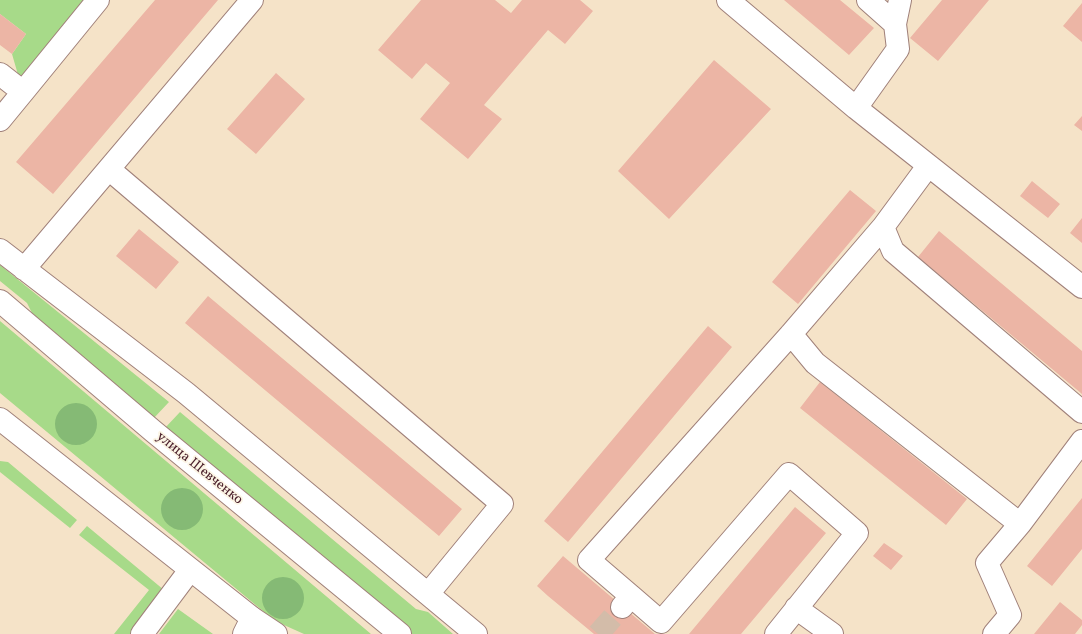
<!DOCTYPE html>
<html>
<head>
<meta charset="utf-8">
<style>
  body { margin:0 }
  canvas { display:block; background:#f5e3c8 }
</style>
</head>
<body>
<canvas width="1082" height="634"></canvas>
<script>
const c = document.querySelector('canvas').getContext('2d');
c.lineJoin = 'round';
function paint(path, color) {
  c.fillStyle = color;
  c.fill(path, 'evenodd');
}
function stroke(path, color, width, dash) {
  c.strokeStyle = color;
  c.lineWidth = width;
  c.lineCap = dash ? 'butt' : 'round';
  c.setLineDash(dash || []);
  c.stroke(path);
}
function drawText(font, color, halo, rows, align = 'center') {
  c.font = font + ' Vollkorn,serif';
  c.lineWidth = 3.5;
  c.setLineDash([]);
  c.textBaseline = 'middle';
  c.strokeStyle = halo;
  c.fillStyle = color;
  for (const [text, x, y, turn = 0] of rows) {
    c.save();
    c.translate(x, y);
    c.rotate((+turn || 0) * Math.PI / 180);
    c.textAlign = isNaN(turn) ? turn : align;
    if (halo) c.strokeText(text, 0, 0);
    c.fillText(text, 0, 0);
    c.restore();
  }
}
paint(new Path2D(`
  M0 0H98L23 92 12 54 26 34 0 14Z
  M0 265 169 402 153 419 38 325 27 303 0 281Z
  M0 321 371 634H304L275 621 0 393Z
  M180 412 416 609 428 612 453 634H406L164 429Z
  M0 461 8 462 77 520 70 528 0 472Z
  M87 526 164 590 131 634H114L149 590 79 535Z
  M178 609 213 634H159Z`), '#a7da89');
paint(new Path2D(`
  M55 424a21 21 0 1 1 42 0a21 21 0 1 1-42 0Z
  M161 509a21 21 0 1 1 42 0a21 21 0 1 1-42 0Z
  M262 598a21 21 0 1 1 42 0a21 21 0 1 1-42 0Z`), '#85ba75');
paint(new Path2D(`
  M155 0H218L53 194 16 162Z
  M421 0H495L511 13 522 0H580L593 11 565 44 548 30 484 105 502 119 468 159 420 119 450 83 426 63 412 79 378 50Z
  M784 0H840L874 28 849 55Z
  M942 0H989L938 61 910 38Z
  M1082 3V42L1063 26Z
  M0 14 26 34 12 54 0 45Z
  M714 60 771 109 669 219 618 171Z
  M276 73 305 99 256 154 227 129Z
  M1082 116V131L1074 125Z
  M1032 181 1060 204 1048 218 1020 196Z
  M850 190 876 211 798 304 772 282Z
  M1082 218V243L1070 233Z
  M139 229 179 262 156 289 116 256Z
  M939 231 1082 351V394L918 257Z
  M208 296 462 509 439 536 185 323Z
  M708 326 732 347 568 542 544 521Z
  M820 382 967 499 946 525 800 408Z
  M1082 498V549L1052 586 1027 566Z
  M795 507 826 533 741 634H689Z
  M884 543 903 556 891 570 873 556Z
  M563 556 655 634H594L548 596 537 586Z
  M1060 602 1082 620V625L1075 634H1034Z`), '#ecb5a5');
stroke(new Path2D(`
  M598 634 622 607`), '#d3bca9', 22, [22, 11]);
const minor = new Path2D(`
  M728 0 856 108 1082 287
  M895 24 900 0
  M0 74 23 92 0 120
  M23 92 98 0
  M856 108 898 49 895 24 868 0
  M928 166 883 227 893 251 1082 412
  M110 170 502 504 428 594
  M0 250 186 393 476 634
  M24 269 252 0
  M791 334 815 363 1020 524
  M631 596 589 560 791 334 883 227
  M622 607 631 596 661 622 789 474 857 533 776 634
  M796 608 832 634
  M142 634 190 570
  M244 634 252 618
  M994 634 1010 615 987 563 1020 524 1082 441`);
const major = new Path2D(`
  M0 301 153 431 400 634
  M0 419 252 618 276 634`);
stroke(minor, '#a0817a', 24);
stroke(major, '#a0817a', 24);
stroke(minor, '#fff', 22);
stroke(major, '#fff', 22);
drawText('14px', '#4a1f2b', '#fcf5e5', [
  ["улица Шевченко",199,469,39]
]);
</script>
</body>
</html>
